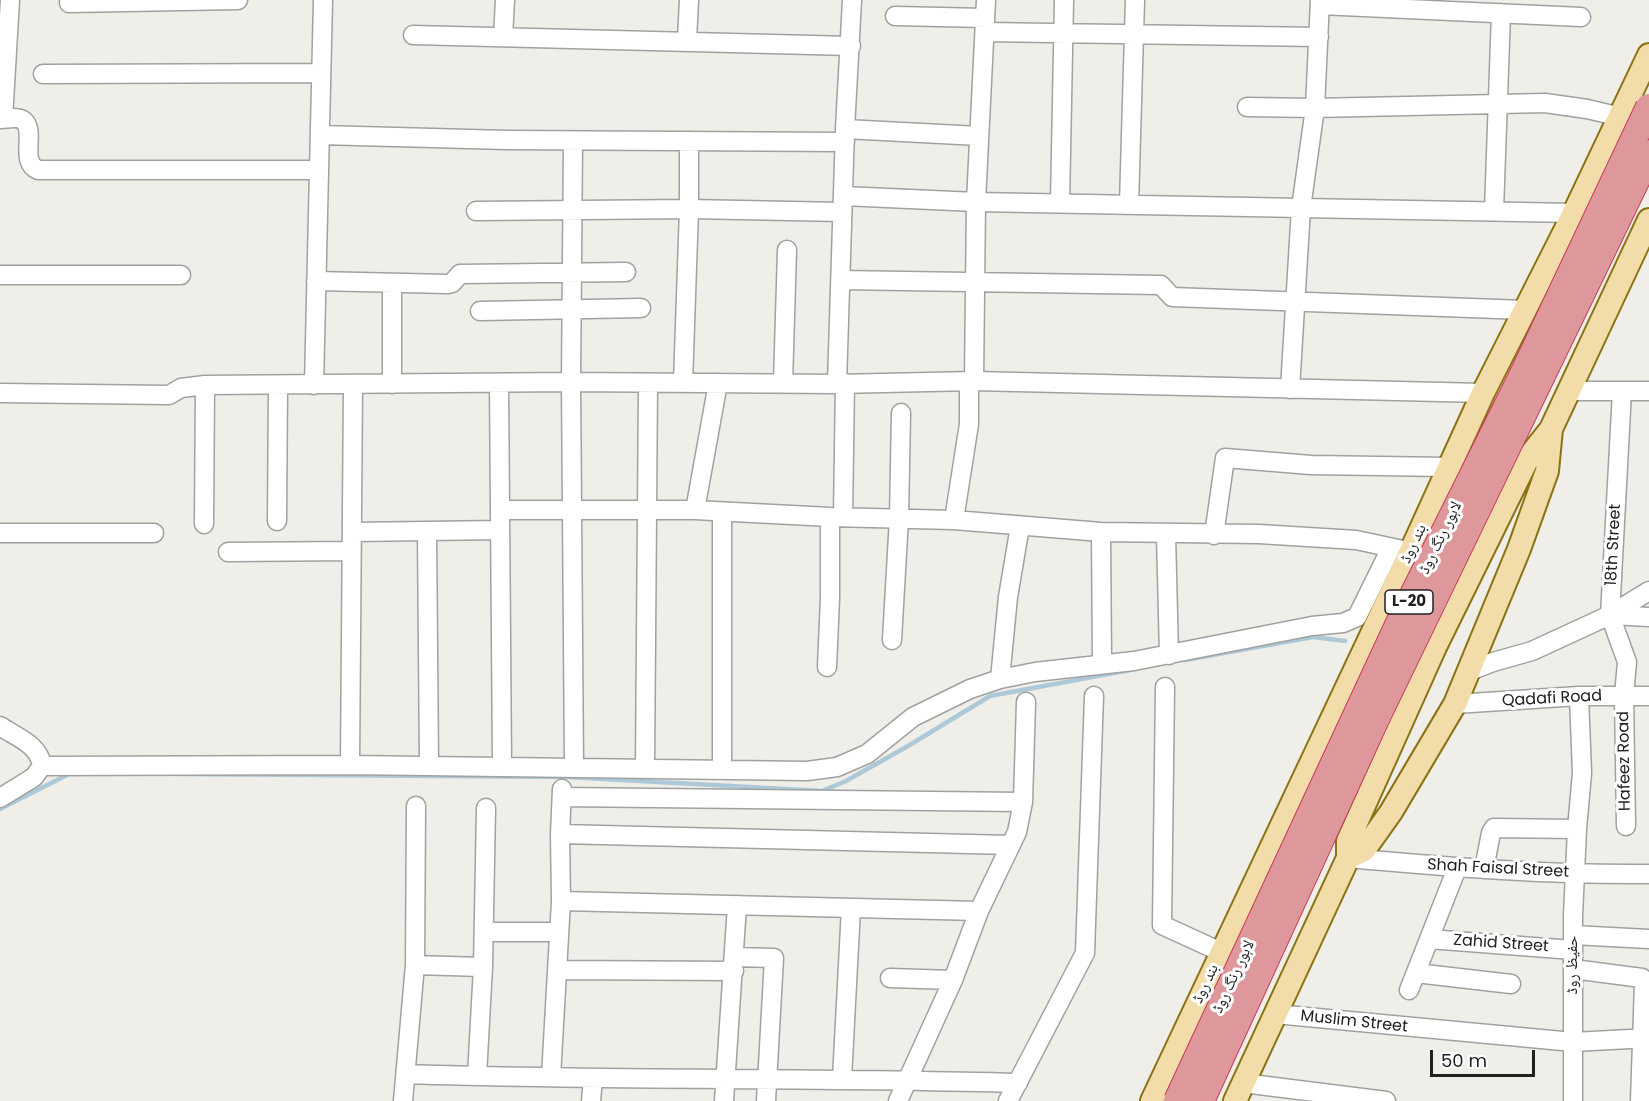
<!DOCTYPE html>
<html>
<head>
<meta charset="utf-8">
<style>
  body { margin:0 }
  #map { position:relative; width:1649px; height:1101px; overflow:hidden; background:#efeee8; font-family:Poppins,sans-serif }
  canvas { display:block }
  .scale { position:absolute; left:1430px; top:1050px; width:105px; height:27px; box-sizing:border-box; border:3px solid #202020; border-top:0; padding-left:8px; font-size:18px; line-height:21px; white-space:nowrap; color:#202020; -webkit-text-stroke:4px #fff; paint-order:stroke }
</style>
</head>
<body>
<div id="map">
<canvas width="1649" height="1101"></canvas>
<div class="scale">50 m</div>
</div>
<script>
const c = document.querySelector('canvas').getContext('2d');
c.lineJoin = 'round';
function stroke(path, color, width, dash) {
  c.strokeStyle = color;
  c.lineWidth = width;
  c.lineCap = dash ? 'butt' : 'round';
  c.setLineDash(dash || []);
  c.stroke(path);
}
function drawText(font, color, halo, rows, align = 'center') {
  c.font = font + ' Poppins,"Noto Naskh Arabic",sans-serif';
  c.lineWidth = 6;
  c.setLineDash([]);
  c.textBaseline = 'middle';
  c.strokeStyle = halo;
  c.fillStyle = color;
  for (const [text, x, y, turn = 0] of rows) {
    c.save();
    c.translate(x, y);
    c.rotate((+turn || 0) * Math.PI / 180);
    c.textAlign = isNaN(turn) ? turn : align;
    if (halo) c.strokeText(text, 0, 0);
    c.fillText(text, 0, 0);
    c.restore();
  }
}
stroke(new Path2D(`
  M1185 660 1313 637 1345 641
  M179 774 567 777 822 791 846 781 908 746 990 696 1130 670
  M0 809 69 774`), '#adc9d8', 4.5);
const minor = new Path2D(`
  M69 3 238 0
  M1320 5 1581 17
  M895 16 985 18
  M985 32 1319 37
  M413 35 851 46
  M503 37 505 0
  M687 40 689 0
  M43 74 321 73
  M1247 107 1315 108 1545 103 1587 109 1621 117
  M0 119C7 119 19 116 24 121 36 132 19 162 38 170H319
  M3 119 10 0
  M845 129 979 136
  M320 135 507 140 845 142
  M573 141 571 382 574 767
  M843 196 976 202 1574 213
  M1060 203 1064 0
  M1129 204 1135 0
  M476 211 689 209 842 212
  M1494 211 1501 13
  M0 275H181
  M840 280 1161 285 1172 297 1525 310
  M316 281 448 284 452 283 460 274 626 272
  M392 283V384
  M480 311 641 308
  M974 381 976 202 986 0
  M499 383 502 766
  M683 383 689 209V141
  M783 383 787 250
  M353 384 350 765 807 771 837 767 867 754 913 717 970 689 1000 679 1035 672 1134 661 1312 626 1343 623 1357 617 1391 548
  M837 384 845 129 852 0
  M314 385 323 0
  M1290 389 1301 208 1315 108 1320 0
  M1569 391H1649
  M1622 391 1610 615 1627 662 1624 696 1626 826
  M0 393 169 395 181 388 205 385 571 382 837 384 974 381 1483 393
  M500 510H695L830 517 954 520 1101 532 1259 534 1356 540 1403 550
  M695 510 718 383
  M843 517 845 383
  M954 520 969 424V381
  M277 521 278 385
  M204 524 205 385
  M352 532 500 530
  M427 532 429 766
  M1101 532 1102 663
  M0 533H154
  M1166 534 1169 655
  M1214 535 1225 458 1311 465 1448 467
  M228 552 351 551
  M1610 615 1649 617
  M892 640 899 518 901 413
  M827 667 830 598V517
  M1467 672 1493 662 1532 651 1610 615 1649 591
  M1000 679 1008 597 1020 526
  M1165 687 1162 925 1221 952
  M1455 704 1579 696H1649
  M0 726C16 737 39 744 42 766
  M645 768 648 383
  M722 769V513
  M562 797 1023 802 1017 832 979 911 953 980 898 1101
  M0 798 34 777 42 766 350 765
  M1023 802 1026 702
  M560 834 1011 845
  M1348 858C1448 867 1548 875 1649 874
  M1484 869 1491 833 1494 828 1577 829
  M561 901 979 911
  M484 932H559
  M1573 935 1649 939
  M1429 939 1573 950
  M734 957 774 958 766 1101
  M415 965 416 806
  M1573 969 1642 978 1644 983 1640 1101
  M558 970 734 971
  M1416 973 1511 984
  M890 978 953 980
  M1409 990 1457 868
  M1275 1014 1573 1042 1649 1038
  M407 1074C610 1081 814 1077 1018 1083
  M477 1076 483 967
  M551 1077 561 901 560 834 562 789
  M842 1079 851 908
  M1243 1083 1386 1101
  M403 1101 415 965 483 967 486 808
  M591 1101 593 1078
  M724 1101 737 905
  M1008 1101 1085 953 1094 696
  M1573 1101V916L1577 829 1582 773 1579 696`);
const major = new Path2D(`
  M1348 858 1364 850 1391 812 1455 704 1519 549 1547 471 1551 429
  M1152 1101 1411 551 1483 393 1574 213 1649 55
  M1235 1101 1348 858V841L1435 647 1528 458 1551 429 1649 220`);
stroke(minor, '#a1a1a1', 21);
stroke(major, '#8b7311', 26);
stroke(minor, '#fff', 18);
stroke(major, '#f2dcaa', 22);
const highwayBridge = new Path2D(`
  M1177 1101 1399 623 1523 374 1649 107
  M1201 1101 1376 719 1649 154`);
stroke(highwayBridge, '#c83a58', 28, []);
stroke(highwayBridge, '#de989c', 26);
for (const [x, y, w] of [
  [1409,602,48]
]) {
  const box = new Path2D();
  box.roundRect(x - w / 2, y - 12, w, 24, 4.5);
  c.fillStyle = '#fff';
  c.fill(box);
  stroke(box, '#202020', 1.5);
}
drawText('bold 15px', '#202020', null, [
  ["L-20",1409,602]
]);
drawText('16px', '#202020', '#fff', [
  ["لاہور رنگ روڈ",1441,538,-64],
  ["بند روڈ",1414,544,-65],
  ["18th Street",1614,545,-87],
  ["Qadafi Road",1552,699,-3],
  ["Hafeez Road",1625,761,-91],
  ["Shah Faisal Street",1498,869,3],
  ["Zahid Street",1501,944,4],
  ["حفیظ روڈ",1573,965,-90],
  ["لاہور رنگ روڈ",1234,977,-65],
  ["بند روڈ",1206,984,-65],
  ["Muslim Street",1354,1022,6]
]);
</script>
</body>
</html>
